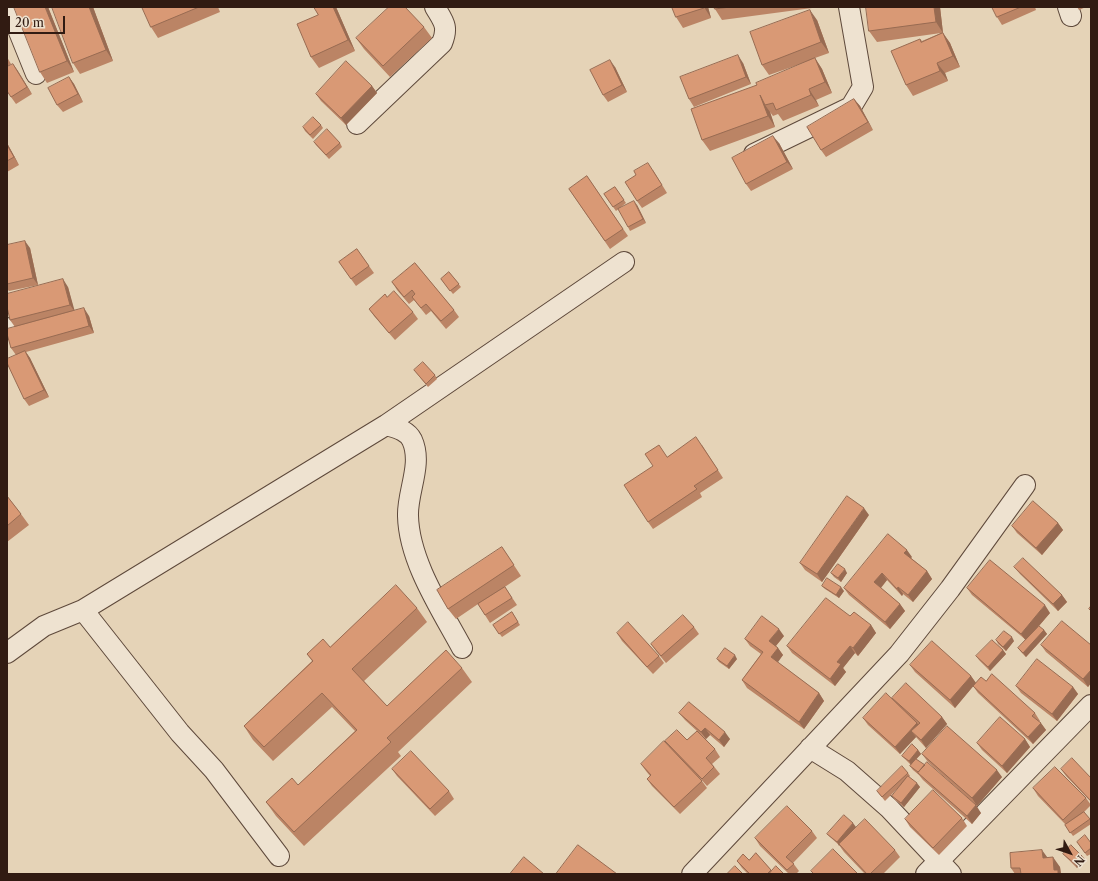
<!DOCTYPE html>
<html>
<head>
<meta charset="utf-8">
<style>
  body { margin:0 }
  #map { position:relative; width:1098px; height:881px; overflow:hidden; background:#e5d3b7; font-family:"Libre Caslon Text",serif }
  canvas { display:block }
  .frame { position:absolute; inset:0; border:8px solid #311b12; pointer-events:none }
  .north { position:absolute; left:1050px; top:833px; width:40px; height:40px; -webkit-text-stroke:3px #eee2d0; paint-order:stroke; rotate:130deg; font-size:11px; font-weight:700; line-height:16px; text-align:center; color:#311b12 }
  .north::after { content:''; display:block; margin:auto; width:14px; height:18px; background:#311b12; clip-path:polygon(50% 0,100% 100%,50% 72%,0 100%) }
  .scale { position:absolute; left:8px; top:16px; width:57px; height:18px; box-sizing:border-box; border:2px solid #311b12; border-top:0; padding-left:5px; font-size:12px; line-height:14px; white-space:nowrap; color:#311b12; -webkit-text-stroke:3px #eee2d0; paint-order:stroke }
</style>
</head>
<body>
<div id="map">
<canvas width="1098" height="881"></canvas>
<div class="frame"></div>
<div class="north">N</div>
<div class="scale">20 m</div>
</div>
<script>
const c = document.querySelector('canvas').getContext('2d');
c.lineJoin = 'round';
function stroke(path, color, width, dash) {
  c.strokeStyle = color;
  c.lineWidth = width;
  c.lineCap = dash ? 'butt' : 'round';
  c.setLineDash(dash || []);
  c.stroke(path);
}
function paint(path, color) {
  c.fillStyle = color;
  c.fill(path, 'evenodd');
}
const minor = new Path2D(`
  M9 7 36 74
  M1068 7 1071 16
  M357 124 442 43C449 26 443 21 435 7
  M754 154 851 107 863 87 849 7
  M7 329V328
  M386 425C396 428 407 430 412 440 423 464 407 492 408 516 409 561 441 609 462 648
  M83 610 180 733 214 770 279 856
  M7 653 44 626 83 610 386 425 624 262
  M810 748 847 771 889 808 951 874
  M692 874 899 654 950 589 1025 485
  M926 874 1091 705`);
stroke(minor, '#5e493b', 22);
stroke(minor, '#eee2d0', 20);
paint(new Path2D(`
  M48 7 74 72 47 83 40 72Z
  M93 7 113 61 80 74 73 63Z
  M142 7H218L220 12 158 38 151 27Z
  M336 7 355 51 319 68 311 57Z
  M672 7H708L711 18 683 28 676 17Z
  M714 7H812V8L722 20 715 9Z
  M940 7 943 33 950 43 960 67 945 73 948 81 913 96 906 85 920 39 922 41 941 33 877 42 869 31Z
  M992 7H1035L1036 10 1002 25 997 17Z
  M1077 7H1086L1079 10Z
  M817 20 829 53 815 58 822 69 832 93 816 100 819 106 783 121 778 114 773 116 770 112 775 127 710 151 702 140 757 85 809 61 769 75 762 65Z
  M424 27 432 38 390 77 364 49 356 38Z
  M7 57 11 64 7 67Z
  M743 63 751 84 694 107 689 99Z
  M13 64 32 94 16 104 11 97Z
  M615 67 627 92 608 102 603 95Z
  M69 77 74 84 83 102 63 112 57 105Z
  M372 86 377 93 346 125 321 101 316 94Z
  M854 99 860 106 873 130 826 157 821 150Z
  M321 125 323 128 313 139 305 131 303 127Z
  M314 142 340 143 342 147 329 159 316 145Z
  M7 143 19 165 7 172Z
  M779 143 793 169 751 191 746 184Z
  M653 170 667 193 642 208 637 201 636 175Z
  M587 176 628 236 610 249 569 189Z
  M615 187 626 203 616 211 604 194Z
  M637 205 646 223 630 231 628 227Z
  M7 245 30 248 38 285 9 291 7 289Z
  M357 249 374 273 356 286 339 262Z
  M415 263 454 310 459 317 446 329 431 311 426 315 414 300 409 304 397 290 392 282Z
  M449 272 461 287 453 294 441 279Z
  M68 287 74 311 89 316 94 333 26 352 30 358 49 397 29 406 24 399 16 355 11 348 15 327 10 320Z
  M387 297 413 312 418 319 395 340 374 316 369 309Z
  M414 370 435 375 437 379 428 387Z
  M702 445 723 478 700 493 702 497 653 529 648 522 667 457Z
  M7 496 21 514 29 525 7 542Z
  M869 515 822 582 805 570 800 563Z
  M1058 523 1063 530 1042 555 1017 533 1012 526Z
  M502 547 521 576 481 603 505 587 517 605 490 623 478 604 456 619 448 609Z
  M912 557 911 558 927 571 932 579 913 602 903 594 902 596 887 580 881 588 900 604 905 611 890 629 849 595 844 588Z
  M1014 567 1062 595 1067 602 1058 611 1020 574Z
  M831 573H847L841 582 834 577Z
  M822 586 844 591 839 598 825 589Z
  M967 588 1050 613 1038 627 1044 630 1047 634 1026 657 1021 652 1018 648 1026 640 972 595Z
  M417 608 427 622 364 681 387 706 462 668 472 682 398 752 401 756 304 846 276 816 266 802 298 785 355 731 332 707 273 761 253 740 244 726 312 661 307 654 330 647Z
  M512 612 520 625 502 637 493 625Z
  M850 616 871 625 876 633 858 656 855 653 843 668 846 672 835 686 792 653 787 646Z
  M694 627 699 634 666 663 656 651 651 644Z
  M617 633 659 656 664 663 653 674 622 641Z
  M784 636 776 646 778 648 783 655 777 662 819 693 824 701 804 729 747 688 742 680 761 654 750 646 745 639Z
  M996 640 1014 641 1006 651 998 644Z
  M1041 645H1091V683L1088 687 1046 652Z
  M1003 650 1006 654 990 671 979 660 976 656Z
  M717 659H737L729 669 719 662Z
  M910 665 971 676 976 683 986 681 1035 713 1040 721H1039L1046 730 1033 744 978 693 973 686 955 708 915 672Z
  M1016 686 1073 687 1078 694 1057 721 1021 693Z
  M892 698 942 717 947 724 926 748 916 737 900 754 868 725 863 718 896 703Z
  M679 713 730 739 724 747 710 735 706 739 699 732 715 749 720 757 712 764 720 774 707 786 699 777 707 788 680 814 652 786 647 779 650 776 646 771 641 764 669 746 665 741 687 740 697 731 685 720Z
  M1025 739 1030 747 1007 773 982 750 977 743Z
  M918 750 921 754 916 759 981 813 972 824 923 780 919 775 913 770 910 766 911 765 902 756Z
  M922 754 1002 777 977 806 928 762Z
  M392 769 449 791 454 799 435 816 397 776Z
  M1061 769 1091 778V802L1066 776Z
  M908 773 910 776 909 777 920 787 904 807 895 800 892 796 901 785 885 801 877 791Z
  M1033 788 1086 798 1091 805 1084 812 1091 821V824L1073 836 1065 825H1066L1038 796Z
  M962 818 967 826 939 855 910 827 905 819Z
  M856 827 848 836 895 850 900 857 883 874H865L844 852 839 845 830 837 827 834Z
  M812 831 817 838 793 863 799 871 796 874H789L760 846 755 838Z
  M1077 842 1091 843V854L1087 856Z
  M756 853 772 871 784 874H748L742 868 737 861 749 860Z
  M1063 854 1082 856 1085 859 1077 868Z
  M1047 857 1060 867 1061 874H1015L1011 868Z`), '#bb8465');
paint(new Path2D(`
  M45 7H48L74 72 67 61Z
  M89 7H93L113 61 106 50Z
  M333 7H336L355 51 348 40Z
  M704 7H708L711 18Z
  M934 7H940L943 33 936 22Z
  M810 10 817 20 829 53 821 42Z
  M943 33 950 43 960 67 953 56Z
  M738 55 743 63 751 84 746 77Z
  M815 58 822 69 832 93 825 82Z
  M610 60 615 67 627 92 622 85Z
  M937 63 945 73 948 81 940 71Z
  M13 64 18 71 32 94 27 87Z
  M69 77 74 84 83 102 78 94Z
  M372 86 377 93 346 125 341 118Z
  M809 89 816 100 819 106 811 95Z
  M760 95 765 105 770 112 775 127 768 116Z
  M854 99 860 106 873 130 868 122Z
  M773 136 779 143 793 169 787 162Z
  M7 143 19 165 14 157 7 145Z
  M634 201 637 205 646 223 643 219Z
  M25 241 30 248 38 285 33 278Z
  M63 279 68 287 75 312 70 305Z
  M84 308 89 316 94 333 89 326Z
  M25 351 30 358 49 397 44 390Z
  M864 508 869 515 822 582 817 574Z
  M1058 523 1063 530 1042 555 1036 548Z
  M907 550 912 557 909 560 904 553Z
  M845 569 847 573 841 582 838 578Z
  M927 571 932 579 913 602 908 595Z
  M882 573 887 580 879 590 874 582Z
  M841 587 844 591 839 598 836 595Z
  M898 587 903 594 902 596 897 589Z
  M1062 595 1067 602 1058 611 1053 604Z
  M900 604 905 611 890 629 885 622Z
  M1045 605 1050 613 1026 641 1021 634Z
  M871 625 876 633 858 656 853 648Z
  M779 629 784 636 774 648 769 641Z
  M1044 630 1047 634 1026 657 1023 653Z
  M1012 637 1014 641 1006 651 1003 647Z
  M850 646 855 653 843 668 846 672 835 686 830 679 837 662Z
  M778 648 783 655 776 665 771 657Z
  M1003 650 1006 654 990 671 988 667Z
  M735 655 737 659 729 669 727 666Z
  M1091 670V683L1088 687 1083 679Z
  M971 676 976 683 955 708 950 700Z
  M1073 687 1078 694 1057 721 1052 714Z
  M819 693 824 701 804 729 799 722Z
  M942 717 947 724 926 748 921 740Z
  M917 723 923 730 911 731 916 737 900 754 895 747Z
  M1041 723 1046 730 1033 744 1028 737Z
  M705 728 710 735 706 739 701 732Z
  M725 732 730 739 724 747 719 740Z
  M1025 739 1030 747 1007 773 1002 766Z
  M918 750 921 754 911 765 909 761Z
  M997 770 1002 777 977 806 972 798Z
  M917 783 920 787 904 807 901 803Z
  M976 805 981 813 972 824 967 816Z
  M853 823 856 827 839 846 837 842Z
  M1042 850 1050 861 1043 858Z
  M1082 856 1085 859 1077 868 1075 864Z
  M1053 857 1060 867 1061 874H1057L1054 870Z`), '#986b52');
const building = new Path2D(`
  M14 7H45L67 61 40 72Z
  M52 7H89L106 50 73 63Z
  M142 7H199L151 27Z
  M314 7H333L348 40 311 57 297 24 318 15Z
  M389 7H405L424 27 383 66 356 38Z
  M672 7H704V8L676 17Z
  M714 7H730L715 9Z
  M866 7H934L936 22 869 31Z
  M992 7H1021L997 17Z
  M810 10 821 42 762 65 750 32Z
  M943 33 953 56 937 63 940 71 906 85 891 51 920 39 921 42Z
  M738 55 746 77 689 99 680 77Z
  M815 58 825 82 809 89 811 95 776 110 773 103 765 105 760 95 768 116 702 140 691 109 757 85 756 83Z
  M610 60 622 85 603 95 590 70Z
  M346 61 372 86 341 118 316 94Z
  M13 64 27 87 11 97 7 91V67Z
  M69 77 78 94 57 105 48 88Z
  M854 99 868 122 821 150 807 127Z
  M313 117 321 125 310 135 303 127Z
  M327 129 340 143 326 155 314 142Z
  M773 136 787 162 746 184 732 158Z
  M7 145 14 157 7 161Z
  M648 163 662 185 637 201 625 182 636 175 634 171Z
  M587 176 623 229 605 241 569 189Z
  M615 187 624 200 613 207 604 194Z
  M634 201 643 219 628 227 618 209Z
  M25 241 33 278 7 284V245Z
  M357 249 369 266 351 279 339 262Z
  M415 263 454 310 441 321 426 304 421 308 412 297 415 294 412 290 404 297 392 282Z
  M449 272 459 284 450 291 441 279Z
  M63 279 70 305 10 320 7 307V294Z
  M394 291 413 312 389 333 369 309 385 294 387 297Z
  M84 308 89 326 11 348 7 334V329Z
  M25 351 44 390 24 399 7 363V359Z
  M423 362 435 375 426 384 414 370Z
  M696 437 718 470 694 486 697 489 648 522 624 485 653 466 645 454 659 445 667 457Z
  M7 496 21 514 7 526Z
  M847 496 864 508 817 574 800 563Z
  M1033 501 1058 523 1036 548 1012 526Z
  M888 534 907 550 904 553 927 571 908 595 898 587 897 589 882 573 874 582 900 604 885 622 844 588Z
  M502 547 514 565 448 609 437 590Z
  M1023 558 1062 595 1053 604 1014 567Z
  M990 560 1045 605 1021 634 967 588Z
  M838 564 845 569 838 578 831 573Z
  M827 578 841 587 836 595 822 586Z
  M396 585 417 608 352 669 387 706 446 650 462 668 387 738 391 742 294 832 266 802 292 778 298 785 357 730 322 693 264 747 244 726 313 661 307 654 323 639 330 647Z
  M505 587 512 598 485 615 478 604Z
  M826 598 850 616 854 612 871 625 853 648 850 646 837 662 841 664 830 679 787 646Z
  M1091 606V611L1089 609Z
  M512 612 518 622 499 634 493 625Z
  M683 615 694 627 661 656 651 644Z
  M762 616 779 629 769 641 778 648 771 657 819 693 799 722 742 680 763 652 745 639Z
  M1062 621 1091 645V670L1083 679 1041 645Z
  M628 622 659 656 647 667 617 633Z
  M1039 626 1044 630 1023 653 1018 648Z
  M1004 631 1012 637 1003 647 996 640Z
  M992 640 1003 650 988 667 976 656Z
  M932 641 971 676 950 700 910 665Z
  M725 648 735 655 727 666 717 659Z
  M1037 659 1073 687 1052 714 1016 686Z
  M992 674 1035 713 1032 716 1041 723 1028 737 973 686 981 677 986 681Z
  M906 683 942 717 921 740 911 731 920 723 892 698Z
  M886 693 917 723 895 747 863 718Z
  M689 702 725 732 719 740 705 728 701 732 679 713Z
  M1000 717 1025 739 1002 766 977 743Z
  M947 726 997 770 972 798 922 754Z
  M677 730 687 740 697 731 715 749 706 758 714 767 702 779 665 741Z
  M664 741 702 781 674 807 647 779 651 775 641 764Z
  M912 744 918 750 909 761 902 756Z
  M411 751 449 791 430 809 392 769Z
  M1072 758 1091 778V799L1090 800 1061 769Z
  M916 759 925 765 918 772 910 766Z
  M927 762 976 805 967 816 918 773Z
  M902 766 908 773 882 797 877 791Z
  M1055 767 1086 798 1063 820 1033 788Z
  M908 776 917 783 901 803 892 796Z
  M933 790 962 818 933 848 905 819Z
  M787 806 812 831 786 857 794 864 787 870 755 838Z
  M1084 812 1090 819 1070 833 1065 825Z
  M844 815 853 823 837 842 827 834Z
  M865 819 895 850 870 874H867L839 844Z
  M1085 835 1091 843V848L1085 853 1077 842Z
  M578 845 617 874H556Z
  M1071 845 1082 856 1075 864 1063 854Z
  M833 849 858 874H814L811 871Z
  M1042 850 1043 858 1053 857 1054 870H1058V874H1021L1020 868H1011L1010 853Z
  M756 853 771 870 767 874H750L737 861 743 854 749 860Z
  M524 857 544 874H510Z
  M735 866 743 874H727Z
  M776 866 784 874H769Z`);
paint(building, '#d99975');
stroke(building, '#986b52', 1);
</script>
</body>
</html>
